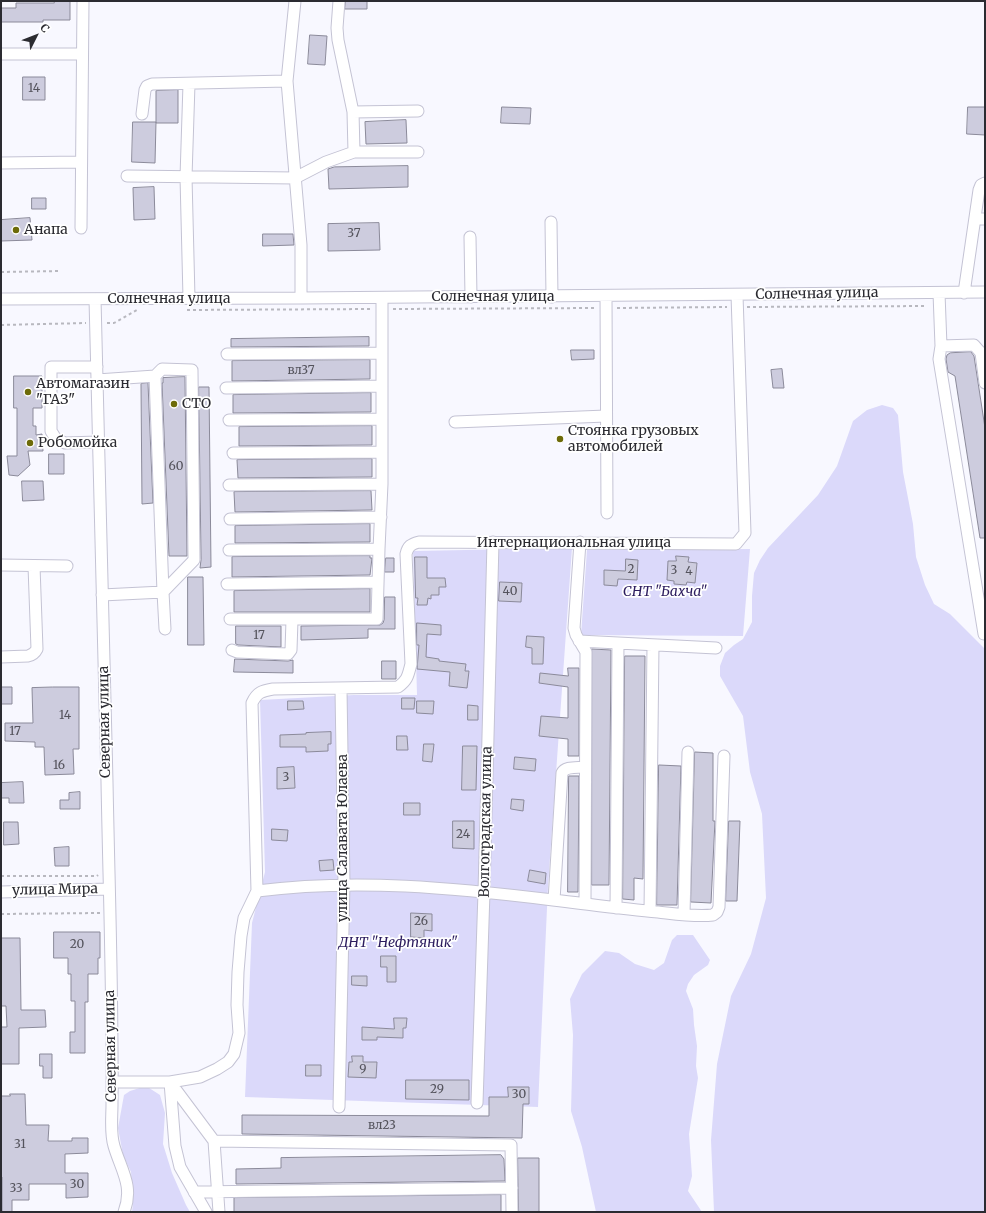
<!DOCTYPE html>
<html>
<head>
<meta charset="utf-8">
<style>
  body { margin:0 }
  #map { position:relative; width:986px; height:1213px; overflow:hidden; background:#f8f8ff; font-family:Merriweather,serif }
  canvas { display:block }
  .frame { position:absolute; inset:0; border:2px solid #2b2b31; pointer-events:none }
  .north { position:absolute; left:16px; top:16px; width:40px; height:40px; -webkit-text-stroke:3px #fff; paint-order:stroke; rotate:48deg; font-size:11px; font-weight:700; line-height:16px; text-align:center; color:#2b2b31 }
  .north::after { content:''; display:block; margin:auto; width:14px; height:18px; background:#2b2b31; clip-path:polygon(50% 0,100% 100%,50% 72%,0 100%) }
</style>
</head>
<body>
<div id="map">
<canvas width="986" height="1213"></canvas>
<div class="frame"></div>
<div class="north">С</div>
</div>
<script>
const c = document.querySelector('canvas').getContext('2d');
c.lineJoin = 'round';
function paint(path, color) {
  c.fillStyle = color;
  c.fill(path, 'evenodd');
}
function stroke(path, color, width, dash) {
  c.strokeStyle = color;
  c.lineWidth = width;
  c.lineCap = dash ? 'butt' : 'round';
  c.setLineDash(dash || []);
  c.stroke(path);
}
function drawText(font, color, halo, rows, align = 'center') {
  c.font = font + ' Merriweather,serif';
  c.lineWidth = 3.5;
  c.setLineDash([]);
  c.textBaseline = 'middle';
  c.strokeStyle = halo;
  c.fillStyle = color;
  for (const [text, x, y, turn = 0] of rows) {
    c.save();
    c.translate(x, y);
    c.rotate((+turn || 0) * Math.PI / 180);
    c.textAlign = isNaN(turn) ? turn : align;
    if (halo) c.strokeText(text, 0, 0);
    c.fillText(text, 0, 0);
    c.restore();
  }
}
paint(new Path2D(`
  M882 405 893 408 898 415 903 472 913 524 916 557 925 585 934 604 950 614 985 649V1212H714L711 1140 717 1064 731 996 751 954 766 898 762 814 750 772 743 716 720 676V666L725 653 734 645 743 639 752 622V596L754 573 760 560 768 548 818 495 837 466 853 421 867 410Z
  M572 548 548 886 538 1107 245 1097 252 923 265 872 260 700 354 695H417L413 551Z
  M750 549 743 636 581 635 587 550Z
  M677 935H693L710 960 708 965 694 975 688 984 686 991 693 1009 694 1025 697 1046 696 1066 698 1078 689 1134 692 1176 688 1191 702 1212H596L582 1147 571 1111 573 1035 570 999 582 974 605 951 619 953 635 964 654 970 664 963 672 940Z
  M146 1086 160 1095 165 1113 163 1144 172 1173 186 1205 190 1212H132L133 1203 131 1172 123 1155 118 1128 124 1095 130 1091Z`), '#dbd9fa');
const building = new Path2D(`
  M54 1H70V20H43V22H1V8H16V3H54Z
  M346 1H367V9H345Z
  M310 35 327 36 325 65 308 64Z
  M23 77H45V100H23Z
  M178 90V123H156V91Z
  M502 107 531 108 530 124 501 123Z
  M968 107H985V135L967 134Z
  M406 120 407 143 366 144 365 122Z
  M133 122H156L155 163 132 162Z
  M408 166V187L329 189 328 169 334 167Z
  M154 187 155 219 134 220 133 188Z
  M32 198H46V209H32Z
  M30 218 32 240 1 241V220Z
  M379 223 380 250 328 251V224Z
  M263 234H293L294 245 263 246Z
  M369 337V346L231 347V339Z
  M571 350H594V359L572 360Z
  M971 352 974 356 985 428V538H980L955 376 948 372 946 359 947 355 950 353Z
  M370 360V379L232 381V361Z
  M782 369 784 388H773L771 370Z
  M14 376H42V408H33V426H36V435L42 434 43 451H28L30 465 18 476 9 475 7 456H17V408H14Z
  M185 377 187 556H169L162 383H163V378Z
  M148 383 153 503 142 504 141 384Z
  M199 387H209L211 567 200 568 201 560Z
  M371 393V412L233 413V395Z
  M372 426V445L239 446V427Z
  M49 454H64V474H49Z
  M372 459V477L238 478 237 460Z
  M22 481H43L44 500 23 501Z
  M371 491 372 510 235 512 234 492Z
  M370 524V542L235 543V526Z
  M370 556V558H372L370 575 232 577V557Z
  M676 556 689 557 688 562 697 563 695 583 687 582 686 585 674 584V581L667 580 668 561H676Z
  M415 557H427V578H445L446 587H439V595H431V599L428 598 427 605H417L418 598H416Z
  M386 558H394V572H385Z
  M626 559 638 560 637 580 618 579 617 586 604 585V570L625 571Z
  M188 577H203L204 645H188Z
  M500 582 522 583 521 602 499 601Z
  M370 589V612H234V591Z
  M385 597H395V629H368V638L301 640V626L380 625 383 623 384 620Z
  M417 623 441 625V635L427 634 426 657 439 659V661L466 664 465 671H469L467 688 449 686 450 672 417 669 419 645H417Z
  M236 626H281V647L238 645 236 644Z
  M527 636 544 637 543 664H532V648L526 647Z
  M592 649 611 650 609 885H592Z
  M625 656H645L643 879 634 878V900L623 899Z
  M235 659 288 661 293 660V673L234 672Z
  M382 661H396V679H382Z
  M568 668H579V756H568V739L539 736 541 716 568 718V687L539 683 540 673 568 676Z
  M1 687H12V704H1Z
  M53 687H79V749H73L74 774 45 775 44 747H35V742L5 741V723H33L32 688Z
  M402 698H415L414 709H402Z
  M288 701H303L304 709 288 710Z
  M417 701H434L433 714 417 713Z
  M468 705 478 706V720H468Z
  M331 732V744H328V751L306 752V747H280V735L306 734V733Z
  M397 736H407L408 750H397Z
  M424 744H434L432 762 423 761Z
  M463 746H477L476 790H462Z
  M695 752 713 753V821H715L711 903 691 902Z
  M515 757 536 759 535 771 514 769Z
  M659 765 681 766 677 905H657Z
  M294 767 295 788 277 789V768Z
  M569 776H579L578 892H568Z
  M23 782 24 803H9V798H1V783Z
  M80 792V809H60V800H69V793Z
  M512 799 524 800 523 811 511 809Z
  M404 803H420V815H404Z
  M453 821H474V849L453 848Z
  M729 821H740L737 901H726Z
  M4 822H18L19 844 4 845Z
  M272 829 288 830 287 841 272 840Z
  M69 847V866H55L54 848Z
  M333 860 334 870 320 871 319 861Z
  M530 870 546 873 545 884 528 881Z
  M411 913 432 914V931L424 930V938L411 937Z
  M54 932H100V958H98V974H88V1002H85V1053H70V1032H75V1001H71V974H68V958H54Z
  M1 938H20L21 1010H45L46 1027 19 1028V1064H1V1027H7L6 1006H1Z
  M381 956H396V982H387V967H381Z
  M352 976H367V986L352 985Z
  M394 1018H407L406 1028H403V1038L377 1037V1040H362V1027L394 1029Z
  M40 1054H52V1078H43V1066H40Z
  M352 1056H363V1062H377L376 1078 348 1077 349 1062H352Z
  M306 1065H321V1076H306Z
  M406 1080H469V1100L406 1099Z
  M508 1087H529V1104H523L522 1138 242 1134V1115L489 1116V1097H508Z
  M10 1094H25L26 1125H49L48 1141H72V1138H88V1153L65 1154V1173H88V1197L66 1198V1184H29V1200H12V1212H2V1177H1V1096H10Z
  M501 1155 504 1159 505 1181 236 1184V1169L281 1168V1158Z
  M518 1158H539V1212H519Z
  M501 1195V1212H234V1198Z`);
paint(building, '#cdccde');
stroke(building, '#8b8a9a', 1);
const minor = new Path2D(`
  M339 1 337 28 338 40 353 112 354 152
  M1 54H82
  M287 81 295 1
  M189 84 186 177 189 298
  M353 112 418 111
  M142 114 145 90 147 86 152 84 287 81 301 245V298
  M1 163 81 162
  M127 176 295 178 326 162 354 152H418
  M975 219H985
  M551 222 552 297
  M81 228 83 1
  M470 237 471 297
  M939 293 941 346
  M964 293 979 190 981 185 985 183
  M606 296 607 513
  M1 299 301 298 985 292
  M95 299C99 460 103 621 107 782 109 889 113 997 112 1104 112 1118 110 1133 114 1146 121 1170 134 1186 124 1212
  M981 353 985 383
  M985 353H981L974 345 941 346 939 359 984 634H985
  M227 354 382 353
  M97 367H51V431L56 439 65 443 98 442
  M97 380 155 376
  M226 388 382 386
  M229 420 382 419
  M455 422 606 416
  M233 453 382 452
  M229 485 382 484
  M230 519 381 517
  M580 542 574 628 576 635 586 652 585 904
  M229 550 379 549 382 484V298
  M1 565 67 566
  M227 584 377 582
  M102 595 163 592 194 560 192 370 162 369 155 376 163 592 165 629
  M230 619H377L379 549
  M579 641 716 648
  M232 650 237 652 288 654 291 650 292 620
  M1 657 28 656C32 655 35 653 37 649L34 566
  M257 891 252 703C257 692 262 691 273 689L398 687C408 680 408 675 411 664L406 554C408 546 411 544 419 542L736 544 745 533 737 295
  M1 892 109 889
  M554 900 562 773C565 766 577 768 585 767
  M616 908 618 643
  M650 911 653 645
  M684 914 688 752
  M112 1082H170L200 1077 217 1069 228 1062 234 1054 239 1033 237 1005 238 972 241 936 244 918 257 891C356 878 455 888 553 900 588 904 623 909 658 912 676 914 695 917 713 915L717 912 719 907 724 756
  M170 1082 214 1141 511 1145 512 1212
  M170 1082 175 1146 180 1167 206 1212
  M477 1103 484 892 493 542
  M339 1107 344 884 341 689
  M214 1141 219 1212
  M194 1192 512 1188`);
stroke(minor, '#c4c3d4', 13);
stroke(new Path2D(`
  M1 272 60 271
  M747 307 926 306
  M617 308 727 307
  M393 309 597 308
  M187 310 373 309
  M107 323H114L137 310
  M1 325 86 323
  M1 876H97L98 875
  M1 914 100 913`), '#b8b8bf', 2, [3, 3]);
stroke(minor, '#fff', 11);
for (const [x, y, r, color] of [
  [16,230,4,"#6d6b09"],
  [28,392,4,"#6d6b09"],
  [174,404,4,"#6d6b09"],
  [560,439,4,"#6d6b09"],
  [30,443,4,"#6d6b09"]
]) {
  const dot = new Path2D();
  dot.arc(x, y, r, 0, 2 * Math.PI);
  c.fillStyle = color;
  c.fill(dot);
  stroke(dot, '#fff', 1.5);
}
drawText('12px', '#54535c', null, [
  ["14",34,89],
  ["37",354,234],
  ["вл37",301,371],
  ["60",176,467],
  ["2",631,570],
  ["3",674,571],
  ["4",689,572],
  ["40",510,592],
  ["17",259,636],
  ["14",65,716],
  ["17",15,732],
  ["16",59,766],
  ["3",286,778],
  ["24",463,835],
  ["26",421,922],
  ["20",77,945],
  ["9",363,1070],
  ["29",437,1090],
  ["30",519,1095],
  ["вл23",382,1126],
  ["31",20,1145],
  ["30",77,1185],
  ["33",16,1189]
]);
drawText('14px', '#2b2b31', '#fff', [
  ["Анапа",24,230],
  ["Автомагазин",36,384],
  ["\"ГАЗ\"",36,400],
  ["СТО",182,404],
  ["Стоянка грузовых",568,431],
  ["автомобилей",568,447],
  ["Робомойка",38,443]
], 'left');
drawText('14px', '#2b2b31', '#fff', [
  ["Солнечная улица",817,294,-1],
  ["Солнечная улица",493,297],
  ["Солнечная улица",169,299],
  ["Интернациональная улица",574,543],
  ["Северная улица",105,722,-91],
  ["Волгоградская улица",486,822,-89],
  ["улица Салавата Юлаева",343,838,-90],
  ["улица Мира",55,890,-1],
  ["Северная улица",111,1046,-91]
]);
drawText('italic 14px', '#2c1c5e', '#fff', [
  ["СНТ \"Бахча\"",665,592],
  ["ДНТ \"Нефтяник\"",398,943]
]);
</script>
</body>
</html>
